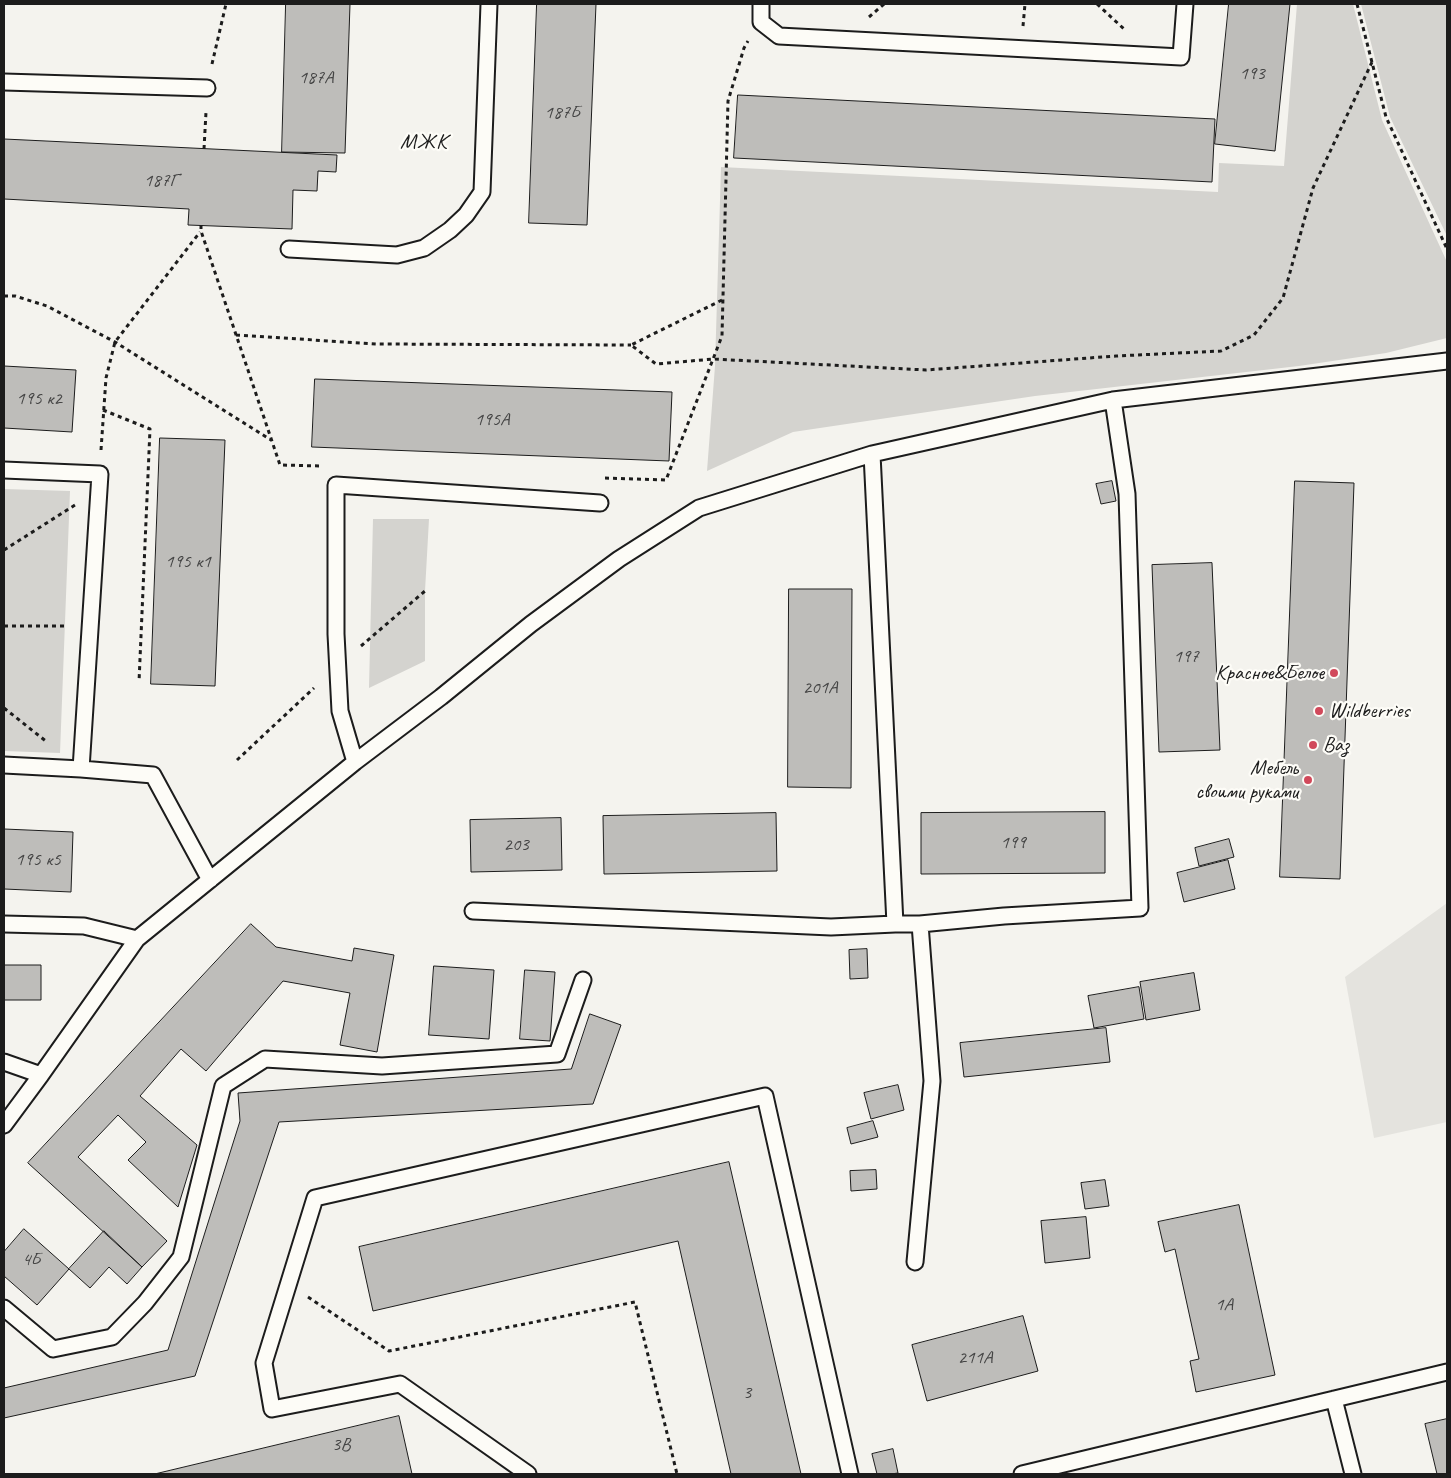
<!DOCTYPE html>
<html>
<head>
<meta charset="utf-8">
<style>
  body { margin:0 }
  #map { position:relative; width:1451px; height:1478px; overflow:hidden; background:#f4f3ee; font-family:Caveat,sans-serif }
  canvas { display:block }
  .frame { position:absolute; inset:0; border:5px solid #1c1c1c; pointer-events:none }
</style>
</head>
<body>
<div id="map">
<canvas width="1451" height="1478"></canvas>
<div class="frame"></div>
</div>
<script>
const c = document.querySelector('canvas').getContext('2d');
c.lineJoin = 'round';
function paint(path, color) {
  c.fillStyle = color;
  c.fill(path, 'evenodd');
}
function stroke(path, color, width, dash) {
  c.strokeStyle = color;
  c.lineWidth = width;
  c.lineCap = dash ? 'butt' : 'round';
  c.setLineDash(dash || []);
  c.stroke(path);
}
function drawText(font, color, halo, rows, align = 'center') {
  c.font = font + ' Caveat,sans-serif';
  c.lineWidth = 4.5;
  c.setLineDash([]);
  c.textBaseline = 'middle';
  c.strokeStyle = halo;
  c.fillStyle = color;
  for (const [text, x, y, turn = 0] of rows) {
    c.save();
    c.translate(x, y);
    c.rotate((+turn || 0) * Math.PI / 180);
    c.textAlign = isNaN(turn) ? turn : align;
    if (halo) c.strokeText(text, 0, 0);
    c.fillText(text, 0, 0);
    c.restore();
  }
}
paint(new Path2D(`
  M1447 903V1122L1374 1138 1345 977Z`), '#e4e3de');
paint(new Path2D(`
  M1297 4H1353L1382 120 1447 262V338L1386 353 1299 366 1035 396 793 432 707 471 715 366 721 167 1218 192 1219 163 1284 166Z
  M1361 4H1447V236L1390 117Z
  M4 489 70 491 60 753 4 751Z
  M373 519H429L425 591V661L369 688Z`), '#d4d3cf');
const building = new Path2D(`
  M286 4H350L345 153 282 152Z
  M537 4H596L587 225 529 223Z
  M1229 4H1290L1275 151 1215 144Z
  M738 95 1215 119 1212 182 734 158Z
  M4 139 337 155 336 172 318 171 317 191 293 190 292 229 188 225 189 209 4 199Z
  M4 366 76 370 72 432 4 428Z
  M315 379 672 392 669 461 312 447Z
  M160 438 225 440 215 686 151 684Z
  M1112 481 1116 501 1101 504 1096 484Z
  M1295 481 1354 483 1340 879 1280 877Z
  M1212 563 1220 750 1159 752 1152 565Z
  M789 589H852L851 788 788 787Z
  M1105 812V873L921 874V813Z
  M776 813 777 871 604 874 603 816Z
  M561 818 562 870 471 872 470 820Z
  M4 829 73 832 71 892 4 889Z
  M1229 839 1234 857 1199 866 1195 848Z
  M1228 860 1235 889 1184 902 1177 873Z
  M251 924 276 947 352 961 354 948 394 955 377 1052 340 1045 350 993 283 981 206 1071 181 1049 140 1096 197 1145 178 1207 128 1160 146 1142 118 1115 78 1157 167 1241 142 1267 28 1163Z
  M867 949 868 978 850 979 849 950Z
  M4 965H41V1000H4Z
  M434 966 494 970 489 1039 429 1035Z
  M525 970 555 972 550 1041 520 1039Z
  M1194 973 1200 1010 1146 1020 1140 982Z
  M1139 987 1144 1019 1094 1028 1088 996Z
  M590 1014 621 1025 593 1104 279 1122 195 1376 4 1418V1388L168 1350 240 1121 238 1093 571 1069Z
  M1106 1028 1110 1062 964 1077 960 1043Z
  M898 1085 904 1110 871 1119 864 1093Z
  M873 1121 878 1137 851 1144 847 1128Z
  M729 1162 801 1474H731L678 1241 373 1311 359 1247Z
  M876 1170 877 1189 851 1191 850 1171Z
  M1105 1180 1109 1206 1085 1209 1081 1183Z
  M1239 1205 1275 1375 1196 1392 1190 1361 1199 1359 1175 1249 1165 1252 1158 1222Z
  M1086 1217 1090 1258 1045 1263 1041 1221Z
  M24 1229 69 1269 37 1305 4 1276V1252Z
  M104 1231 142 1267 127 1284 109 1267 90 1288 69 1269Z
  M1023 1316 1038 1371 927 1401 912 1345Z
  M399 1416 412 1474H155Z
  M1447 1419V1474H1437L1425 1424Z
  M893 1449 898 1473 891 1474H877L872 1454Z`);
paint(building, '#bebdba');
stroke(building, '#1c1c1c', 1);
const lane = new Path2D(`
  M761 4V22L779 36 1181 57 1185 4
  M4 82 207 88
  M289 249 397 255 424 248 450 230 466 215 482 192 489 4
  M4 470 100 474 81 769
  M355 762 340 711 336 634V485L600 503
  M4 765 81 769 153 775 210 880
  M473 911 831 927 895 924 872 454
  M4 924 84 926 137 939
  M895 924H920L1004 916 1140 908 1127 494 1113 400
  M4 1062 41 1075
  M4 1125 41 1075 137 939 355 762 441 697 531 624 619 559 699 508 872 454 1113 400 1447 361
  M915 1262 932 1081 920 924
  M4 1308 53 1349 112 1337 145 1303 181 1257 223 1086 265 1059 382 1066 557 1054 583 980
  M1334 1399 1353 1474
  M528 1474 400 1384 272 1409 264 1363 315 1198 765 1096 850 1474
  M1022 1474 1447 1372`);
stroke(lane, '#1c1c1c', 19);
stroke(new Path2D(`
  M1097 4 1124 29
  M1357 4 1386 117 1447 249
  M869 17 884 4
  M1023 26 1025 4
  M212 64 226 4
  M204 149 206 112
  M201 225V231L280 465 321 466
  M4 296H15L47 306 115 342 271 440
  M722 300 631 345 656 364 713 359 926 370 1116 356 1221 351 1254 335 1283 298 1313 188 1372 62
  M236 335 376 344 631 345
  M103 410 150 429 139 682
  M101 450 106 378 115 342 200 232
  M605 478 666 480 722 336 728 101 744 48 748 41
  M4 550 75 505
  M4 626H66
  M361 646 425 591
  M4 708 47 742
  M237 760 314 688
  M308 1297 389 1351 635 1302 677 1474`), '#1c1c1c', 3, [4, 4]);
stroke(lane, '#fdfcf7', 15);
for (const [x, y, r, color] of [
  [1334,673,5,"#d1495b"],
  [1319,711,5,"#d1495b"],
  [1313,745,5,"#d1495b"],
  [1308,780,5,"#d1495b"]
]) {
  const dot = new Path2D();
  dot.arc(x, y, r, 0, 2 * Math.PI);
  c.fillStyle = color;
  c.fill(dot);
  stroke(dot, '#fdfcf7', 2);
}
drawText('19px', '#444', null, [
  ["193",1252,74],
  ["187А",316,78],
  ["187Б",562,113],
  ["187Г",161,181],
  ["195 к2",39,399],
  ["195А",492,420],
  ["195 к1",188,562],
  ["197",1186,657],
  ["201А",820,688],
  ["199",1013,843],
  ["203",516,845],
  ["195 к5",38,860],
  ["4Б",31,1260],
  ["1А",1224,1305],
  ["211А",975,1358],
  ["3",747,1393],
  ["3В",341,1445]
]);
drawText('21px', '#1c1c1c', '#fdfcf7', [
  ["Красное&Белое",1324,673],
  ["Wildberries",1329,711,"left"],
  ["Ваз",1323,745,"left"],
  ["Мебель",1298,768],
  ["своими руками",1298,792]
], 'right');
c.letterSpacing = '1px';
drawText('22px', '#1c1c1c', '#fdfcf7', [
  ["МЖК",424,142]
]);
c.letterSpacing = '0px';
</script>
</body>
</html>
